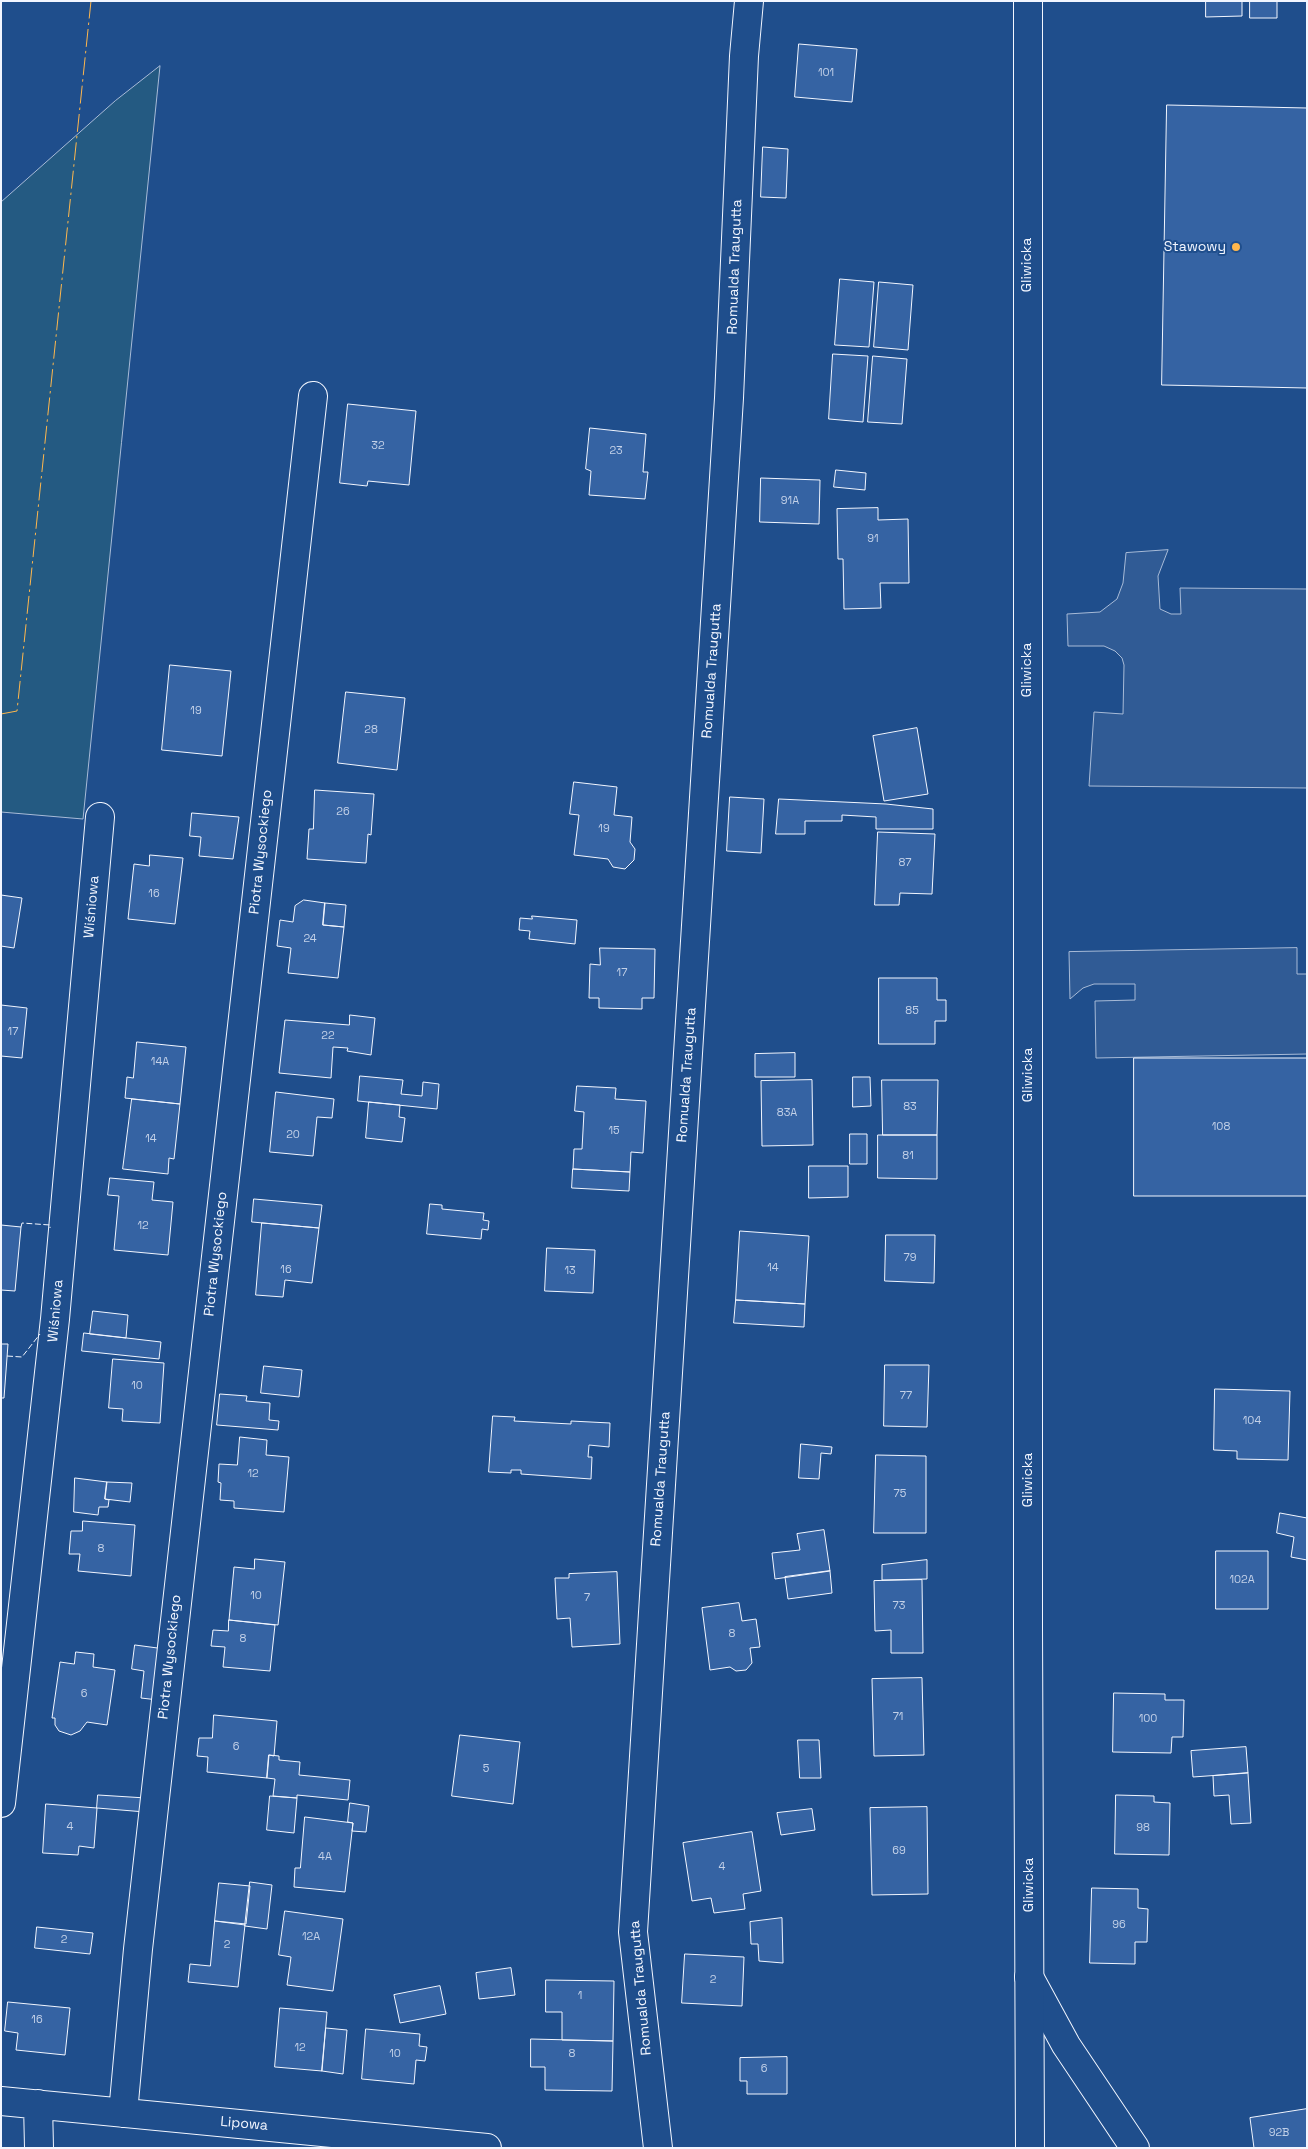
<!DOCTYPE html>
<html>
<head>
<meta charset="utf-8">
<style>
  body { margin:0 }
  #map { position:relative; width:1308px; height:2149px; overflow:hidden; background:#1f4e8c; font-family:"Space Grotesk",sans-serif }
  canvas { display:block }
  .frame { position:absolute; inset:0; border:2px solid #f2f6ff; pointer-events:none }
</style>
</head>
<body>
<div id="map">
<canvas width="1308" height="2149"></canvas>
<div class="frame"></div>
</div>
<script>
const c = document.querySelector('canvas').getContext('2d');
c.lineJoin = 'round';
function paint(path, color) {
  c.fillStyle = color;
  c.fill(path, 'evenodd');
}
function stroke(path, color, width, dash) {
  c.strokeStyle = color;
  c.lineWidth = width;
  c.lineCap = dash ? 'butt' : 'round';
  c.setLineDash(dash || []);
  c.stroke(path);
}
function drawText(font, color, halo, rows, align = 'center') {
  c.font = font + ' "Space Grotesk",sans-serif';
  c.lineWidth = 4;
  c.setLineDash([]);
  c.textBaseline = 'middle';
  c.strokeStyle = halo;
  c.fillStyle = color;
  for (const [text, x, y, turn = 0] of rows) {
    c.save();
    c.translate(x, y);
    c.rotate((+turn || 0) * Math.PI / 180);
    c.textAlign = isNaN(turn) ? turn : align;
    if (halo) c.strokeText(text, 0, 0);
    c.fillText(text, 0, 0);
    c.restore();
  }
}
const green = new Path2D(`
  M160 66 83 819 1 812V202L115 101Z`);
paint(green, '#245a82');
stroke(green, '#a8bbd7', 1);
const parking = new Path2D(`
  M1168 550 1158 576 1160 609 1171 614H1181L1180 588 1307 589V788L1089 786 1094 712 1123 714 1124 665 1122 658 1115 651 1104 646H1068L1067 614 1100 612 1117 599 1123 583 1126 553Z
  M1297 948V974H1307V1054L1096 1058 1095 1001 1135 1000V984H1094L1083 988 1070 999 1069 952Z`);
paint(parking, '#305b95');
stroke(parking, '#a8bbd7', 1);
const building = new Path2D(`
  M1206 1H1242V16L1206 17Z
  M1250 1H1277V18H1250Z
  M799 44 857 49 852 102 795 97Z
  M1167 105 1307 108V388L1162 385Z
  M763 147 788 149 786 198 761 197Z
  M840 279 874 282 869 347 835 345Z
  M879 282 913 285 908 350 874 347Z
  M833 354 868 356 863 422 829 419Z
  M873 356 907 359 902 424 868 422Z
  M348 404 416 411 409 485 368 481 367 486 340 483Z
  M590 428 646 434 643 472H648L645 499 589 495 591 471 586 469Z
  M836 470 866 473 865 490 834 487Z
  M761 478 820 480 819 524 760 522Z
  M878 508V520L908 519 909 583H880L881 608 844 609 843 559H838L837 509Z
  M170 665 231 671 222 756 162 750Z
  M346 692 405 698 397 770 338 763Z
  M917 728 928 794 884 801 873 736Z
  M574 782 617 787 614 815 632 817 630 842 635 849 634 860 625 869 613 867 608 859 574 855 579 815 570 814Z
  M315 790 374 794 371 835 368 834 366 863 307 859 309 829H313Z
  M730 797 764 799 761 853 727 851Z
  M779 799 886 804 933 809V829H876V817L842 815V821H805V834H776Z
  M192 813 239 817 233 859 199 856 201 837 190 836Z
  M878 832 935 834 932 894 900 893 899 905H875Z
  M150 855 183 858 175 924 128 919 134 864 149 866Z
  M1 895 22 898 14 948 1 946Z
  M304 900 325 903 323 925 344 927 338 978 288 973 291 948 277 946 280 920 293 922 295 906Z
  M325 903 346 905 344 927 323 925Z
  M532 916 577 920 575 944 529 939 530 931 519 930 520 918 532 919Z
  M600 948 655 949 654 998H642V1009L599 1008V998H589L590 964 600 965Z
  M879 978H937V1000H946V1021H935V1044H879Z
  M1 1005 27 1008 22 1058 1 1056Z
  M350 1015 375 1018 371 1055 347 1051 348 1048 333 1047 331 1078 279 1073 285 1020 349 1025Z
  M137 1042 186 1047 180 1104 125 1098 127 1077 133 1078Z
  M795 1053V1077H755V1054Z
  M1134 1058H1307V1196H1134Z
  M360 1076 403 1080 401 1094 422 1096 423 1082 439 1084 437 1109 358 1101Z
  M853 1077H870L871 1106 853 1107Z
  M812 1080 813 1145 762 1146 761 1081Z
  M882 1080H938L937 1135H883Z
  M577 1086 616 1088 615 1099 646 1101 643 1153 631 1152 630 1172 573 1169 574 1149H582L584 1112 575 1111Z
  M276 1092 334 1099 332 1118 317 1117 313 1156 270 1152Z
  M132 1099 180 1104 174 1159 169 1158 168 1174 123 1169Z
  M369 1102 400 1105 399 1117 405 1118 402 1142 366 1138Z
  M850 1134H867V1164H850Z
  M878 1135H937V1179L878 1178Z
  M809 1166H848V1197L809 1198Z
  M573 1169 630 1172 629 1191 572 1188Z
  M110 1178 154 1182 152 1200 173 1202 168 1255 114 1250 119 1196 108 1195Z
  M254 1199 322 1205 319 1228 252 1222Z
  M430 1204 442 1205V1209L484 1213 483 1220 489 1221 488 1230 482 1229 481 1239 427 1234Z
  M262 1223 319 1228 312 1283 285 1280 283 1297 256 1295Z
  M1 1225 21 1227 15 1291 1 1290Z
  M740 1231 809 1236 805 1304 736 1300Z
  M886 1235H935L934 1283 885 1281Z
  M547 1248 595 1250 593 1293 545 1291Z
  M736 1300 805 1304 804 1327 734 1323Z
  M93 1311 128 1315 126 1338 90 1334Z
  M84 1333 161 1342 159 1359 82 1351Z
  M1 1344H8L4 1398H1Z
  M113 1359 164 1363 160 1423 122 1421 123 1409 109 1408Z
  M885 1365H929L927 1427 884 1426Z
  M264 1366 302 1370 299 1397 261 1393Z
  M1215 1389 1290 1391 1288 1460 1237 1459V1451L1214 1450Z
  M220 1394 247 1396 246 1401 270 1403 269 1420 279 1421 278 1430 217 1425Z
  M493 1416 515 1417 514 1421 571 1424V1421L610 1423 609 1447 589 1445 588 1457H592L591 1479 521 1474V1470H511V1473L489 1472Z
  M240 1437 267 1440 266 1455 289 1457 284 1512 234 1508V1501L220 1500 221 1483 218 1482 219 1464 237 1465Z
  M801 1444 832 1447 831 1454 821 1453 819 1479 799 1478Z
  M876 1455 926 1456V1533H874Z
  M75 1478 107 1482 105 1499 109 1500 108 1507H99L98 1515 74 1512Z
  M107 1482 132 1483 130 1502 105 1499Z
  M1280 1513 1307 1518V1560L1291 1557 1294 1537 1277 1533Z
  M83 1521 135 1525 131 1576 78 1571 80 1554H69L71 1531H82Z
  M824 1530 830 1571 775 1579 772 1553 800 1550 797 1534Z
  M1216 1551H1268V1609H1216Z
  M255 1559 285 1562 278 1625 229 1620 234 1567 254 1569Z
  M927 1560V1579L882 1580V1565Z
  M830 1571 832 1593 788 1599 785 1577Z
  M617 1572 620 1644 572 1647 570 1618 557 1619 555 1578H569V1574Z
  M922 1580 923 1653H891V1630L875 1631 874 1581Z
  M739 1603 742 1621 756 1619 760 1647 750 1648 752 1663 746 1670 736 1671 730 1667 710 1670 702 1608Z
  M229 1620 275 1625 270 1671 223 1667 225 1647 211 1646 213 1630 228 1631Z
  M135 1645 165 1649 158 1700 141 1698 144 1671 132 1669Z
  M76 1652 94 1654 93 1667 115 1670 107 1725 87 1722 80 1731 71 1735 59 1731 55 1725V1718H52L60 1662 74 1664Z
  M922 1678 924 1755 874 1756 872 1679Z
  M1114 1693 1165 1694V1700H1184L1183 1737H1172L1171 1753 1113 1752Z
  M214 1715 277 1721 274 1756 269 1755 267 1778 207 1772 208 1757 197 1756 199 1738H212Z
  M460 1735 520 1742 513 1804 452 1796Z
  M798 1740H819L821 1778H800Z
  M1246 1747 1248 1773 1193 1777 1191 1751Z
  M269 1755 279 1756V1760L300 1762 299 1775 350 1780 348 1800 297 1795V1798L273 1796 275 1779 267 1778Z
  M1248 1773 1251 1823 1231 1824 1229 1795 1214 1796 1213 1776Z
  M98 1795 146 1798 145 1812 97 1808Z
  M1116 1795 1154 1796V1802L1170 1803 1169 1855 1115 1854Z
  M270 1796 297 1798 294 1833 267 1830Z
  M350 1803 369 1806 366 1832 352 1831 353 1823 348 1822Z
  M46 1804 97 1808 94 1848 79 1846 78 1855 43 1853Z
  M927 1807 928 1894 872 1895 870 1808Z
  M812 1809 815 1830 781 1835 777 1813Z
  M305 1817 353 1823 345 1892 294 1887 295 1868H300Z
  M752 1832 761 1891 743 1894 745 1909 714 1913 711 1898 692 1901 683 1843Z
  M250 1882 272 1885 267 1929 245 1926Z
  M219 1883 250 1886 246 1924 215 1921Z
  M1092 1888 1138 1889V1908L1148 1909 1147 1942H1135V1964L1090 1963Z
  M285 1911 343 1919 333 1991 287 1985 291 1957 279 1955Z
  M782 1918 783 1963 759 1961 758 1944H751L750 1922Z
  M215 1921 245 1925 238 1987 188 1982 190 1964 210 1966Z
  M37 1927 93 1933 90 1954 35 1948Z
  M685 1954 744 1957 742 2006 682 2003Z
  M511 1968 515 1995 479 1999 476 1973Z
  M546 1980 614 1981 613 2041 562 2040V2012H546Z
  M440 1986 446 2014 400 2023 394 1995Z
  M8 2002 70 2008 65 2055 16 2050 18 2033 5 2031Z
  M280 2008 327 2012 322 2071 275 2067Z
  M326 2028 347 2030 343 2074 322 2071Z
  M366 2029 420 2034 419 2046 427 2047 425 2061 416 2060 414 2084 362 2079Z
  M531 2039 613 2041 612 2091 545 2090V2067H531Z
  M787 2057V2094H747V2081H740V2058Z
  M1307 2109V2148H1254L1250 2118Z`);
paint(building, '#3563a3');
stroke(building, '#f2f6ff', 1);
const minor = new Path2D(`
  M1 1803 55 1319 100 817
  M1 2101 487 2148
  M38 2104 39 2148
  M123 2113 138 1949 313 396
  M658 2148 633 1932 729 398 744 56 749 1`);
const secondary = new Path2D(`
  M1029 1977 1066 2045 1135 2148`);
const primary = new Path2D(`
  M1028 1V1627L1030 2148`);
stroke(minor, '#f2f6ff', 30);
stroke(secondary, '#f2f6ff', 30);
stroke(primary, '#f2f6ff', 30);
stroke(minor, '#1f4e8c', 28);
stroke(secondary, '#1f4e8c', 28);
stroke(primary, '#1f4e8c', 28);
stroke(new Path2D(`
  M21 1227 22 1223 50 1225V1228
  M7 1356 22 1357 40 1334`), '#f2f6ff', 1, [6, 2.5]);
stroke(new Path2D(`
  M1 714 17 711 91 1`), '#ffb74d', 1, [18, 4, 2.5, 4]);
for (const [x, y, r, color] of [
  [1236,247,5,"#ffb74d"]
]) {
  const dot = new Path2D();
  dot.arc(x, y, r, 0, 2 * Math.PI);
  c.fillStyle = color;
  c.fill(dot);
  stroke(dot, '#1f4e8c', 2);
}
drawText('11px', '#c3d1e8', null, [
  ["101",826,73],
  ["32",378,446],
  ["23",616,451],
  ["91A",790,501],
  ["91",873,539],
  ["19",196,711],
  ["28",371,730],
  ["26",343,812],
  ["19",604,829],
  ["87",905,863],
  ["16",154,894],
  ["24",310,939],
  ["17",622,973],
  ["85",912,1011],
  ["17",13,1032],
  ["22",328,1036],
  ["14A",160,1062],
  ["83",910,1107],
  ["83A",787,1113],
  ["108",1221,1127],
  ["15",614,1131],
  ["20",293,1135],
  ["14",151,1139],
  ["81",908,1156],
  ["12",143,1226],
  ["79",910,1258],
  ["14",773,1268],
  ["16",286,1270],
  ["13",570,1271],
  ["10",137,1386],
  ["77",906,1396],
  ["104",1252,1421],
  ["12",253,1474],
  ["75",900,1494],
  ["8",101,1549],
  ["102A",1242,1580],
  ["10",256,1596],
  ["7",587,1598],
  ["73",899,1606],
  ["8",732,1634],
  ["8",243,1639],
  ["6",84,1694],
  ["71",898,1717],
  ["100",1148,1719],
  ["6",236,1747],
  ["5",486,1769],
  ["4",70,1827],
  ["98",1143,1828],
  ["69",899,1851],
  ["4A",325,1857],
  ["4",722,1867],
  ["96",1119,1925],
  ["12A",311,1937],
  ["2",64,1940],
  ["2",227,1945],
  ["2",713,1980],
  ["1",580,1996],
  ["16",37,2020],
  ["12",300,2048],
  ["10",395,2054],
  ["8",572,2054],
  ["6",764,2069],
  ["92B",1279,2133]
]);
drawText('14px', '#f2f6ff', '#1f4e8c', [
  ["Stawowy",1226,247]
], 'right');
drawText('14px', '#f2f6ff', '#1f4e8c', [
  ["Gliwicka",1027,265,-90],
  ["Romualda Traugutta",735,267,-88],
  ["Gliwicka",1027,670,-90],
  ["Romualda Traugutta",712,671,-86],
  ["Piotra Wysockiego",261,852,-84],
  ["Wiśniowa",92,907,-85],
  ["Romualda Traugutta",687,1075,-86],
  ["Gliwicka",1028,1075,-90],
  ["Piotra Wysockiego",216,1254,-84],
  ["Wiśniowa",56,1311,-85],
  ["Romualda Traugutta",661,1479,-86],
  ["Gliwicka",1028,1480,-90],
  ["Piotra Wysockiego",170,1657,-84],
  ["Gliwicka",1029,1885,-90],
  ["Romualda Traugutta",641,1988,-95],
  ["Lipowa",244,2124,5]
]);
</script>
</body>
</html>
